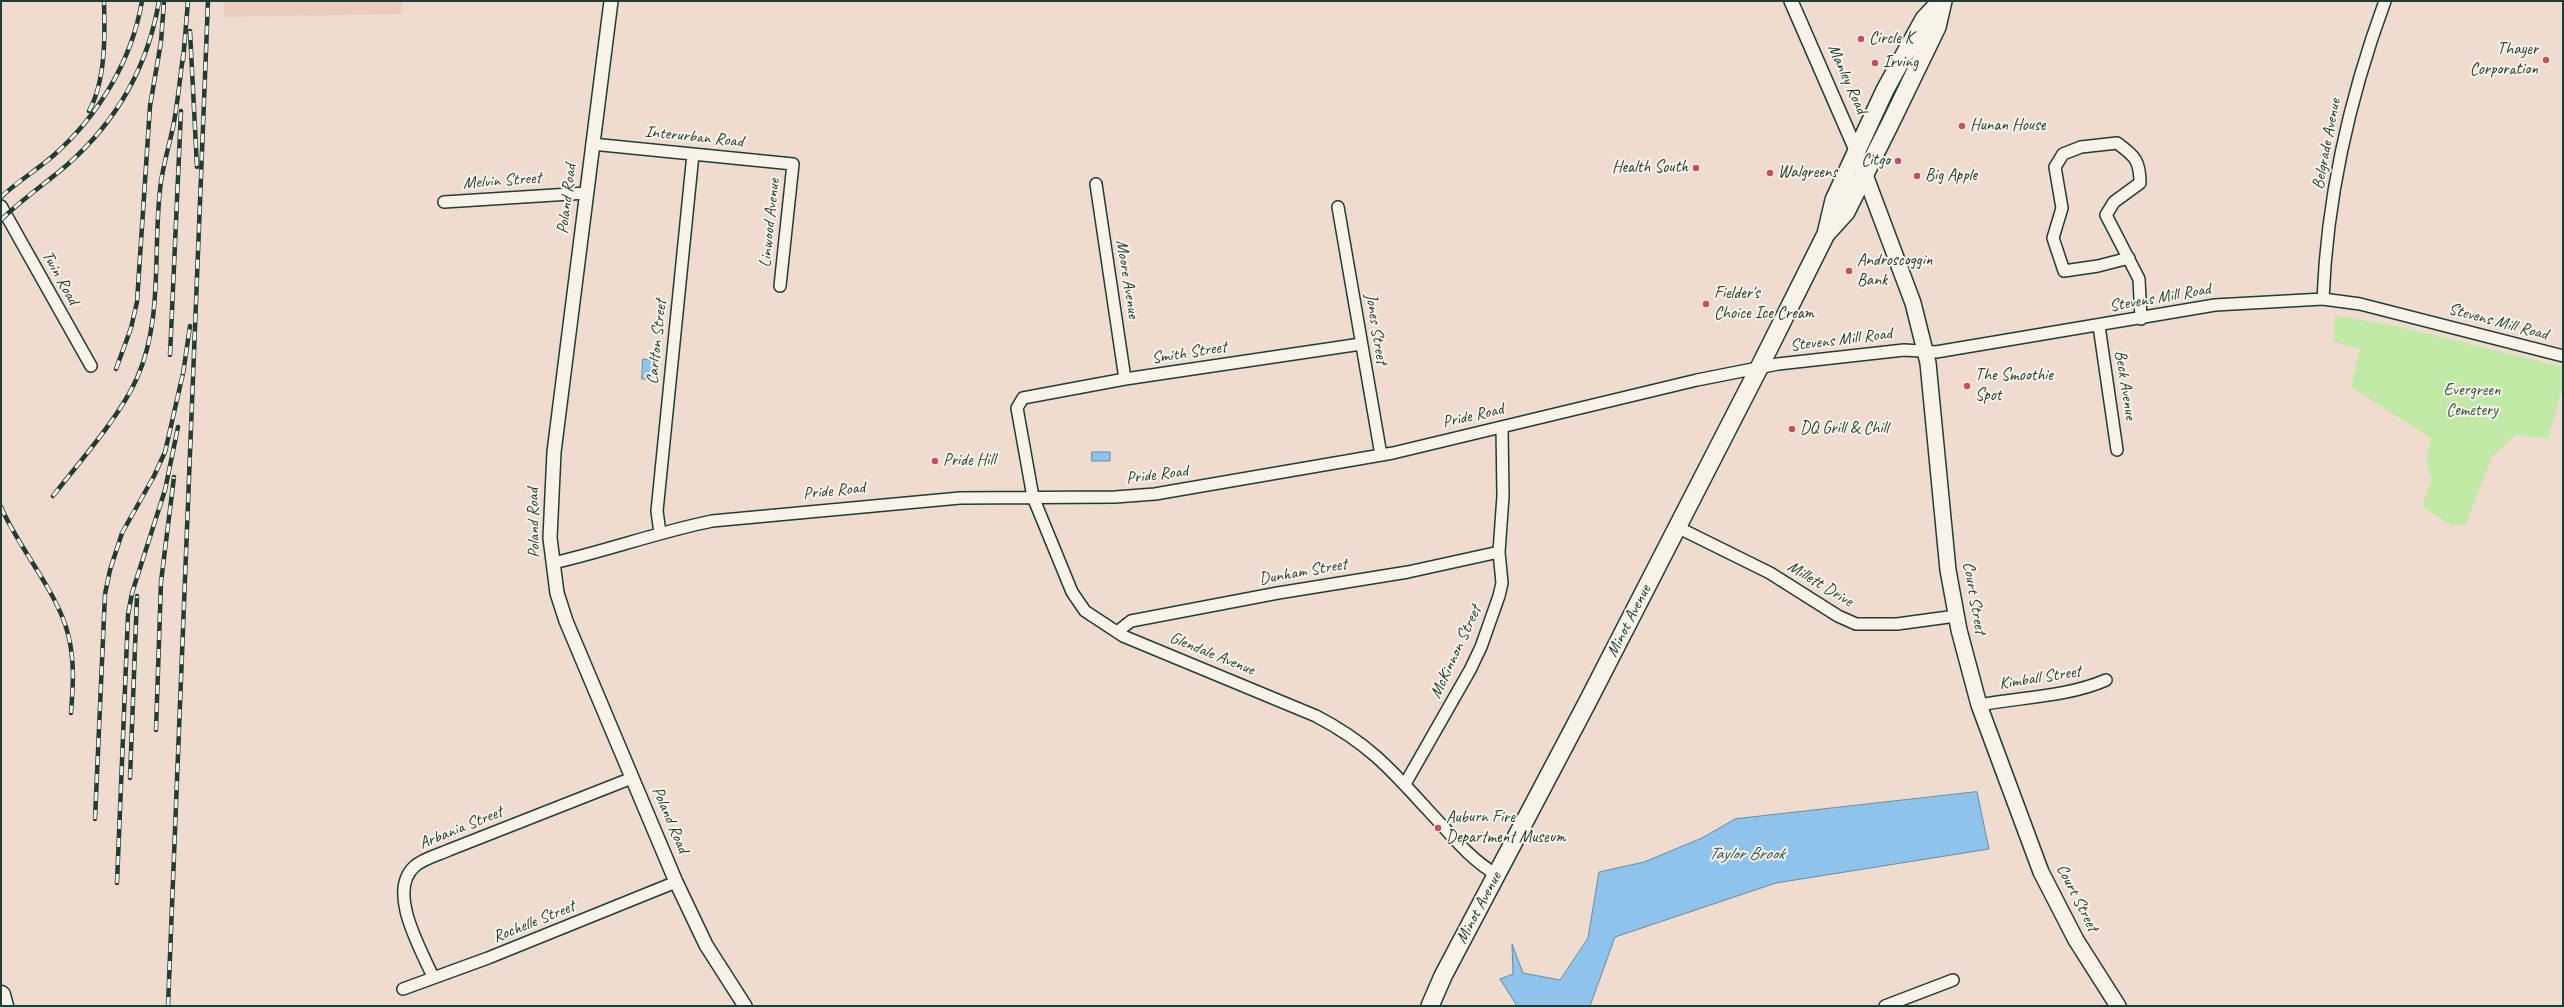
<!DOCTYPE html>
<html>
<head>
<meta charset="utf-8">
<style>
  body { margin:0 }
  #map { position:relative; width:2564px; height:1007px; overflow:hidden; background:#efdcce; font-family:Caveat,sans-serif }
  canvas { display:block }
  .frame { position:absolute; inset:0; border:2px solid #1f3d34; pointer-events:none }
</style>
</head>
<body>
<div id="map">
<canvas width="2564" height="1007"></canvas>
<div class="frame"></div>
</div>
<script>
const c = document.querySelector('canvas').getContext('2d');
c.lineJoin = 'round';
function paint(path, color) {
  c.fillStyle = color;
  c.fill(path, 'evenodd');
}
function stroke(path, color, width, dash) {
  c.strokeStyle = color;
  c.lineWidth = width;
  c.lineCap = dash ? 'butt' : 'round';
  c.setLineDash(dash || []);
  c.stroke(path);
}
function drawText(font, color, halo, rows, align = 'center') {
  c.font = font + ' Caveat,sans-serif';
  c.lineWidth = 4;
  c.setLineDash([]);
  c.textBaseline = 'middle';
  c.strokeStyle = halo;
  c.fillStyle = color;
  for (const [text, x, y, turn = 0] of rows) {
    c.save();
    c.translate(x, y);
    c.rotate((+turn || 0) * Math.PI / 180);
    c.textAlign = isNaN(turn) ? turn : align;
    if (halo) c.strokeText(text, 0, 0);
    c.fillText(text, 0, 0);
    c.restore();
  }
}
paint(new Path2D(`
  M224 1H402L401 14 224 17Z`), '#eaccbc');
paint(new Path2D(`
  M2335 315 2401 327 2563 367V385L2548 439 2516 435 2492 457 2465 525H2451L2422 506 2432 478 2426 464 2431 438 2351 387 2360 349 2334 342Z`), '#c0eaa6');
const water = new Path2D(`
  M643 359 653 360 652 379H642Z
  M1092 452H1110V461H1092Z
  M1977 792 1989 849 1776 883 1615 937 1590 1006H1517L1500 979 1513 974 1512 944 1523 973 1560 980 1588 938 1599 872 1644 862 1702 838 1735 819Z`);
paint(water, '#8fc3ec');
stroke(water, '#628da2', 1);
const minor = new Path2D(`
  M592 144 793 164 780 286
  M1096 184 1125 379
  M444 202 586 193
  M1 206 91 366
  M1338 207 1381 455
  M2129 258 2098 266 2064 271 2053 238 2062 208 2055 167 2063 154 2081 147 2117 143C2135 156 2140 161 2140 183L2114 202 2106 215 2139 279 2141 319
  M2323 299C2327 197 2350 96 2385 1
  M2099 326 2117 450
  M1361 344 1125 379 1023 398 1017 408 1033 497 1072 592 1085 611 1123 636 1316 716C1366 742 1389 767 1426 808 1449 832 1468 858 1497 875
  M1677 527 1770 573 1838 616 1856 624H1897L1956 616
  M660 533 657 511 693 154
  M553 563C606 551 658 532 712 521L960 498 1115 497 1155 494 1393 453 1697 380 1778 364 1904 350 1936 352 2215 305 2323 299 2360 304 2563 356
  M1117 632 1131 621 1278 593 1408 572 1499 552
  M1979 705C2021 697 2067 697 2106 680
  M1405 784 1470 670 1481 647 1499 596 1502 583 1499 552 1503 496 1502 427
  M433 977C421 949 386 891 415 866 424 858 438 855 449 850L632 778
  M403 989 488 958 676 882
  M1885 1006 1953 980`);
const tertiary = new Path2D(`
  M611 1 554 452 550 538 557 593 566 621 676 882 706 945 745 1006
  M1791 1 1856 150`);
const secondary = new Path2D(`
  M1862 167 1913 303 1928 363 1948 570 1959 630 1979 705 2041 872 2076 940 2118 1006`);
const primary = new Path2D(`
  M1827 233 1846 212 1891 122 1937 27 1943 1
  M1430 1006 1443 976 1587 703 1759 368 1826 234 1834 200 1885 90 1924 19 1941 1`);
const trunk = new Path2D(`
  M1 995 4 1006`);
stroke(minor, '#1f3d34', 14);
stroke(tertiary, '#1f3d34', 16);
stroke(secondary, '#1f3d34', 18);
stroke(primary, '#1f3d34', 20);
stroke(trunk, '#1f3d34', 21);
stroke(minor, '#f7f3e8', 11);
stroke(tertiary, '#f7f3e8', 13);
stroke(secondary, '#f7f3e8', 15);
stroke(primary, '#f7f3e8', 17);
stroke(trunk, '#f7f3e8', 18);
const rail = new Path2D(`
  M190 31 197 167
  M183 61 188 1
  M89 111C106 80 105 35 104 1
  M1 197C18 181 37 170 54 155 99 115 132 60 142 1
  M1 220C21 200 45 184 67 165 116 122 148 66 159 1
  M170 355 181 111
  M116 369 131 328 137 302 150 106 161 42 164 1
  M183 374 190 326
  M53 496C80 461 119 418 137 378 163 320 153 252 160 190 162 167 170 144 174 122 178 100 180 78 183 56
  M1 507C19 549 57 591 68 634 75 661 73 686 71 713
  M156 730 161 582 174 477
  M130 778 137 596
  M95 819 105 594 110 570 122 533 154 476 165 452 184 369
  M117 883 128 615 132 593 165 490 178 427
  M168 1006 208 1`);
stroke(rail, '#1f3d34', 4.5);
stroke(rail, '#f7f3e8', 3, [9]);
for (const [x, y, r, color] of [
  [1861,39,4,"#d1495b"],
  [2546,60,4,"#d1495b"],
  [1875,63,4,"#d1495b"],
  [1962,126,4,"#d1495b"],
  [1898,161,4,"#d1495b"],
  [1696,168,4,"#d1495b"],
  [1770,173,4,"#d1495b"],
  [1917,176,4,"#d1495b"],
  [1849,271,4,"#d1495b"],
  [1706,304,4,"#d1495b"],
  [1967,386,4,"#d1495b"],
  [1792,429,4,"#d1495b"],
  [935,461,4,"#d1495b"],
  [1438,828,4,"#d1495b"]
]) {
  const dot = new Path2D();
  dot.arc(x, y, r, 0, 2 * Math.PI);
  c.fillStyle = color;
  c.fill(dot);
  stroke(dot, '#f7f3e8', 1.5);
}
drawText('17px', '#1f3d34', '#f7f3e8', [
  ["Circle K",1869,39],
  ["Thayer",2538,50,"right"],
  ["Corporation",2538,70,"right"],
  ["Irving",1883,63],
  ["Hunan House",1970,126],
  ["Citgo",1890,161,"right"],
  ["Health South",1688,168,"right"],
  ["Walgreens",1778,173],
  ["Big Apple",1925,176],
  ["Androscoggin",1857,261],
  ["Bank",1857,281],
  ["Fielder's",1714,294],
  ["Choice Ice Cream",1714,314],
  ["The Smoothie",1975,376],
  ["Spot",1975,396],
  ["DQ Grill & Chill",1800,429],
  ["Pride Hill",943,461],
  ["Auburn Fire",1446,818],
  ["Department Museum",1446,838]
], 'left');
drawText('17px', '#1f3d34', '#f7f3e8', [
  ["Manley Road",1847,79,66],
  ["Interurban Road",694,137,6],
  ["Belgrade Avenue",2327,144,-79],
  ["Melvin Street",502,181,-4],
  ["Poland Road",567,199,-83],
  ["Linwood Avenue",770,223,-84],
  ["Twin Road",60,278,61],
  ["Moore Avenue",1127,279,81],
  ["Stevens Mill Road",2160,298,-10],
  ["Stevens Mill Road",2498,322,15],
  ["Jones Street",1376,329,81],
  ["Stevens Mill Road",1841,340,-7],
  ["Carlton Street",657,342,-84],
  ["Smith Street",1189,353,-9],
  ["Beck Avenue",2125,385,81],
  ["Pride Road",1473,416,-13],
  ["Pride Road",1157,475,-7],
  ["Pride Road",834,491,-6],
  ["Poland Road",534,523,-91],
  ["Dunham Street",1303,572,-10],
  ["Millett Drive",1820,584,31],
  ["Court Street",1974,598,80],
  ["Minot Avenue",1629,621,-63],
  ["McKinnon Street",1456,652,-65],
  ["Glendale Avenue",1212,654,22],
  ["Kimball Street",2040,678,-9],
  ["Poland Road",670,820,67],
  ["Arbania Street",461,828,-22],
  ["Court Street",2077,898,63],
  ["Minot Avenue",1479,908,-62],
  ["Rochelle Street",534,922,-22]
]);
drawText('17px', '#375745', '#f7f3e8', [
  ["Evergreen",2472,391],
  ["Cemetery",2472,411]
]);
drawText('italic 18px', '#355859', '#f7f3e8', [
  ["Taylor Brook",1746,854]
]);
</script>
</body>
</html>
